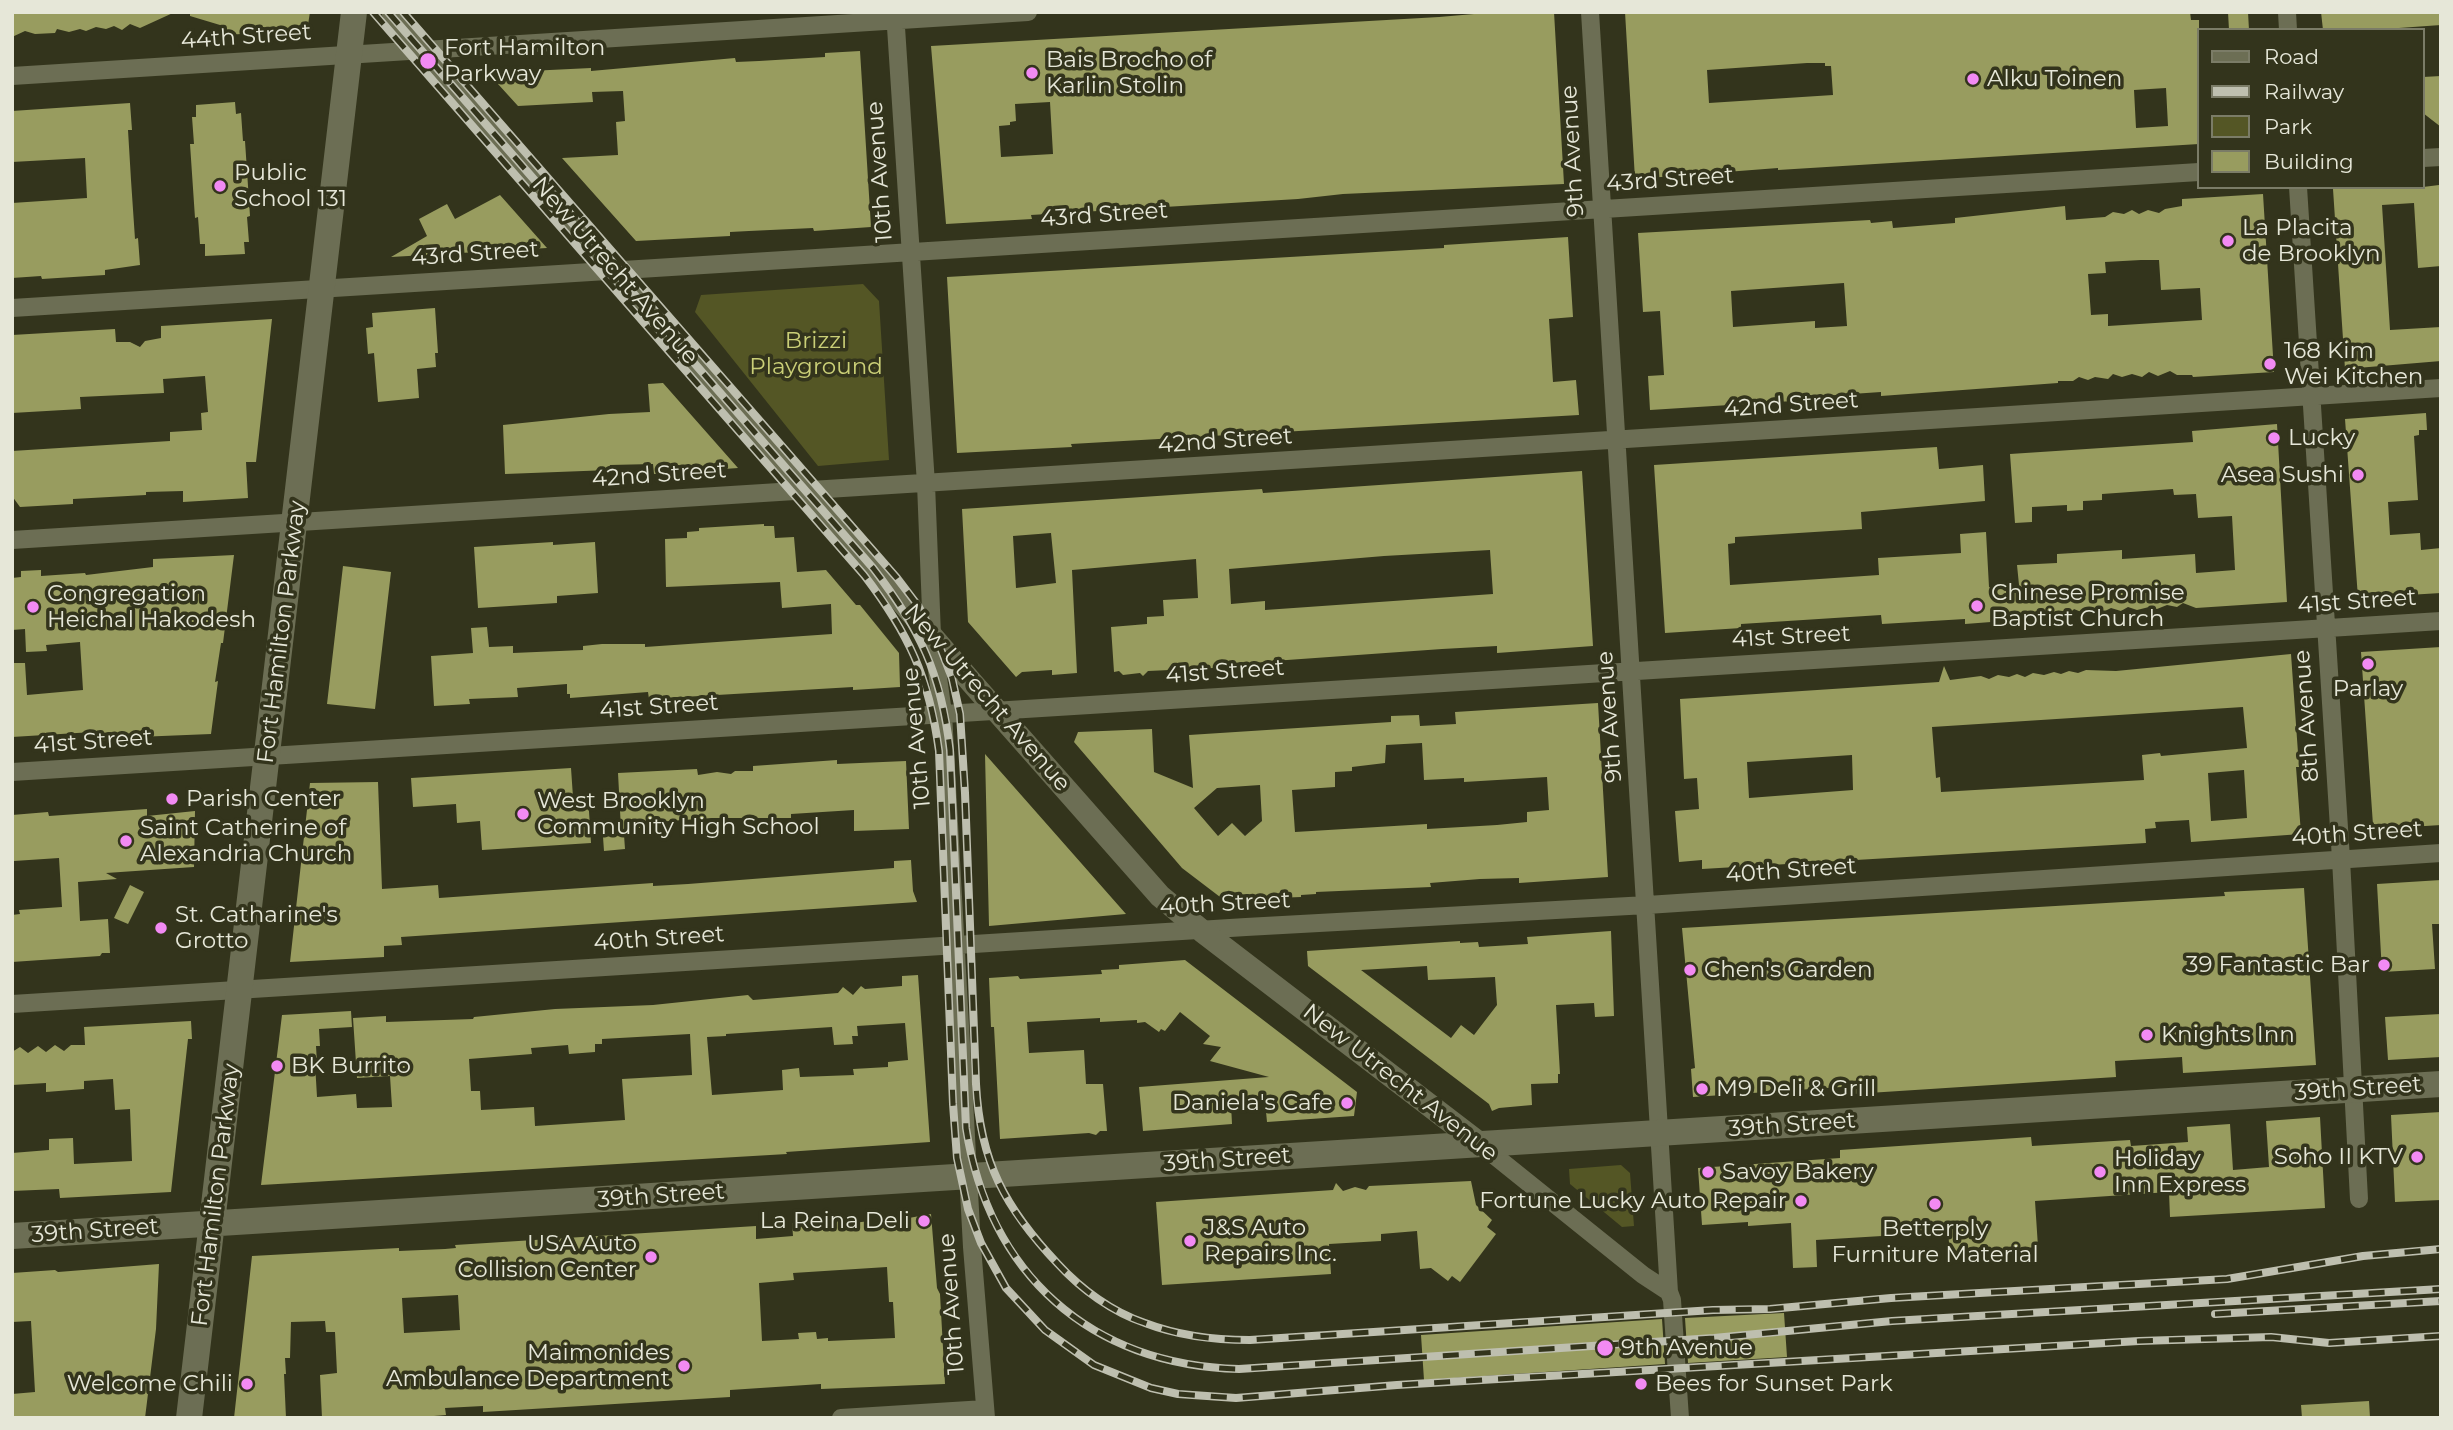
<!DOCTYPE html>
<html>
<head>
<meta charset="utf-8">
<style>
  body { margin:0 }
  #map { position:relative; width:2453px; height:1430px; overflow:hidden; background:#33341c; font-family:Montserrat,sans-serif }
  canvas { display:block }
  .frame { position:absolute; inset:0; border:14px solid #e6e7d8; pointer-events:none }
  .legend { position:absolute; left:2197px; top:28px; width:228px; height:161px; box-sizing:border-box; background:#33341c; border:2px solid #7b7c67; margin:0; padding:9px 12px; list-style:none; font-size:21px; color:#e6e7d8 }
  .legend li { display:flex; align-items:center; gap:14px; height:35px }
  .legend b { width:35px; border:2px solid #7b7c67 }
</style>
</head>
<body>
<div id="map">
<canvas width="2453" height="1430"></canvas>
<div class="frame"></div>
<ul class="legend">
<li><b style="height:9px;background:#6c6e54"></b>Road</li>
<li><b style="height:9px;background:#bebfaf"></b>Railway</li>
<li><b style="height:19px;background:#545625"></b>Park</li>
<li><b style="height:19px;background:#989c5f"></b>Building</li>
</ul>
</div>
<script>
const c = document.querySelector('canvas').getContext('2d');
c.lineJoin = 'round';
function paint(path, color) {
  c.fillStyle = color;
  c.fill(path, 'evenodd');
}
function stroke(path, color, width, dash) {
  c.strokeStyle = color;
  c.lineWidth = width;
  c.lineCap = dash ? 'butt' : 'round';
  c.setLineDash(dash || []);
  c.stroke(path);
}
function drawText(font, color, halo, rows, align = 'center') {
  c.font = font + ' Montserrat,sans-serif';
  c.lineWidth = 7;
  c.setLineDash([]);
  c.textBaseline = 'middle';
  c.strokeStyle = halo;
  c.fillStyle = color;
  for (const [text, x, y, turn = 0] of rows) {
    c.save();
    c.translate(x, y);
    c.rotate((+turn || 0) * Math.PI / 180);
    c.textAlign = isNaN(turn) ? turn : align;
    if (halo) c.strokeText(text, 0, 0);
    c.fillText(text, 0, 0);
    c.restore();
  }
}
paint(new Path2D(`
  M863 284 879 301 889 460 818 466 695 312 701 295Z
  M1621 1165 1630 1173 1634 1226 1622 1227 1570 1184 1569 1169Z`), '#545625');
paint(new Path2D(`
  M12 12H175L140 28 130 24 122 30 114 26 106 29 96 27 86 31 80 29 69 32 57 29 55 33 35 34 25 31 12 37Z
  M190 12H310L307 31 221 35 220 25 190 16Z
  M1474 12H1554L1564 184 1343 194 1298 199 1031 215 1032 219 946 224 931 46 1439 17 1474 14ZM1050 102 1053 154 1001 157 999 126 1010 125V122L1016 121 1015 104Z
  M1625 12H2190L2191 20H2199V144L1778 170V168L1635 179ZM1807 63H1825V66H1831L1833 95 1709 103 1707 70ZM2166 88 2168 126 2136 128 2134 90Z
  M2228 12H2248L2249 30H2229Z
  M2321 12H2441V25L2371 30H2323Z
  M860 51 871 227 814 231 813 228 749 231 730 232V236L636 241 562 158 618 155 616 122 625 121 623 91 592 92 593 102 518 106 488 73 591 68V71L735 58 736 62 759 61 825 57V53Z
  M2441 76V127L2423 113V77Z
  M235 102 236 114 241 113 243 141H245L250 216 247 217 249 242H244L245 254 205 256V244H200L198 217 195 218 190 144H194L192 117H196V105Z
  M130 103 132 130H128L131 180 135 239 138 238 140 265 105 270V275L42 279 41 276 12 278V203L87 198 85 158 12 162V111Z
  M2439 185 2441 197V266L2418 268 2414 203 2382 205 2390 330 2441 327V361L2345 369 2333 189 2423 187Z
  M2263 194 2274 372 2193 377 2192 375H2177L2170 371 2158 376 2149 372 2142 377 2132 374 2122 377 2113 374 2108 379 2095 377 2088 380 2079 377 2073 381H2058V383L1881 396V392L1837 395 1809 397V400L1650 410 1648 376 1664 375 1660 311 1643 312 1638 233 1870 220 1871 223 1892 221 1893 228 1955 223V218L2065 206 2066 220 2105 217 2113 212 2124 214 2132 210 2139 214 2148 210 2159 213 2165 209 2182 206V199ZM2141 260H2159L2161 290 2200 288 2202 320 2108 326V314L2091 315 2088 274 2106 273 2105 262ZM1844 283 1847 326 1815 328V321L1733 327 1731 291Z
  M500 195 547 248 391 257 427 236 419 219 447 204 455 219Z
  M1568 237 1573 317 1549 319 1553 382 1576 380 1579 415 1071 444 1072 447 957 453 947 277 1444 248V245Z
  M435 308 438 353H435L436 367 417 369 419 398 378 402 374 353 368 354 366 328 373 327 372 313Z
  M272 319 256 462H246L248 498 183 502V491L146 492V495L73 499V504L20 507 12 496V451L170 441V432L202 430 201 413 208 412 205 376 163 379 164 393 80 397 81 409 12 413V335L115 329 116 342H130L140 347 145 341 161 338V326Z
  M663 383 738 468 654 474 653 464 610 465V470L505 474 503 425 609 414 650 412 648 384Z
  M2426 413 2427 430H2419V435L2414 436 2418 500 2388 502 2390 535 2420 533 2421 550 2441 548V593L2358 598 2345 419Z
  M2277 424 2287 602 2196 608 2183 603 2177 607 2167 605 2157 609 2149 607 2137 610 2128 607 2121 611 2111 608 2103 612 2091 609 2086 614 2074 609 2069 615 2058 612 2050 615 2040 612 2032 617 2026 613 1991 615V622L1965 624V619L1882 624 1881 615 1741 624V628L1665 633 1654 465 1937 447 1939 469 1983 465 1985 501 1861 512 1862 529 1735 537V543L1728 544 1730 585 1879 575 1878 558 1961 553 1960 534 1986 532 1989 587 2019 585 2017 565 2057 563V554L2122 550V559L2195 554 2196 573 2235 570 2232 516 2198 518 2196 494 2174 495 2173 489 2102 494V500L2083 501V510L2067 511V505L2032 507V522L2015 523 2010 454 2193 442 2192 431Z
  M1582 471 1593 646 1497 653V646L1442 649 1273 661 1235 665V667L1148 671 1143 676 1140 673 1123 675 1119 671 1114 672 1111 627 1147 624V617L1164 616 1163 600 1198 598 1196 559 1072 570 1077 673 1052 675V670L1022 672 1016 677 968 622 962 509 1262 489 1263 493ZM1051 533 1056 583 1016 588 1013 536ZM1490 550 1493 594 1265 610V601L1231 604 1229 569 1384 556Z
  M764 524V526H774L775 538 794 537 797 572 826 570 856 605H860L899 653 900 687 853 690V687L649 699 648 692 570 698V694H567V684L517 688 518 697 469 699 470 704 434 706 431 656 473 653 471 628 487 627 489 647 513 646V653L583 650V646L602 644H645V647L832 634 831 604 782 608 780 582 666 587 665 539 687 538V532L699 531V528Z
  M553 542V545L595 542 598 593 557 596V603L478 608 474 547Z
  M234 555 223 643H221L215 682 218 681 211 734 113 738V740L93 741V732L12 737V663H25L27 695 83 690 80 642 46 645 47 651 26 652 25 629 12 630V578L21 577V571L41 570V576L85 573 86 575 153 567V559Z
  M343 566 391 572 375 709 327 704Z
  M2441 647V825L2378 829 2377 825H2373L2361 652Z
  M2291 654 2299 767H2296L2301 834 2191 842 2189 820 2155 822 2156 828 2145 829 2146 843 1702 869V860L1679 862 1675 811 1699 809 1697 778 1684 779 1680 699 1939 682 1944 666 1950 680 1981 676 1989 679 1998 675 2009 677 2017 674 2025 677 2033 673 2044 675 2054 672 2061 674 2069 671 2078 673 2086 670 2116 671ZM2243 707 2247 748 2161 756 2160 753 2142 755 2144 780 1941 792 1940 777 1936 778 1932 727ZM1852 755 1853 790 1749 798 1747 762ZM2244 770 2247 818 2211 821 2208 773Z
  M1598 703 1608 877 1519 883V878L1480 879 1430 883 1431 887 1316 892V894L1301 895V897L1224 900 1182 868 1074 742 1078 732 1152 729 1154 772 1193 788 1189 735 1391 722V716L1419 715 1420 726 1456 724 1455 712ZM1422 743 1424 780 1464 778V782L1547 777 1549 810 1527 812V822L1497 825 1427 829V824L1295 832 1292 790 1335 787V772L1352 771V767L1385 763 1386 745ZM1260 785 1262 821 1245 836 1232 823 1218 836 1194 808 1217 788Z
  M985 754 1126 914 989 926Z
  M837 760V764L906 761 909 829 854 831V810L791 814V818H712L655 822V827L621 829 618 773 697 769 698 775 717 772 731 774 735 771H753V766Z
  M571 768 573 797 588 796 591 843 482 850 480 821 457 823 456 804 413 807 411 778Z
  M378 782 382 889 438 885 439 898 653 883V886L688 884 894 868V861L911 860 913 891 917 902 401 937 402 945 384 946V957L290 962 310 783Z
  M147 809V816L195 811 194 867 106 873 117 879 78 882 80 921 108 919 110 953H102L100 956 12 962V915L20 914 19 910 62 907 59 858 14 861 12 815 48 812 49 816Z
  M624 835 625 849 604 851 603 837Z
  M2441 880V924H2432L2435 969 2382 972 2377 884Z
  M130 885 144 892 128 924 114 918Z
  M2304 888 2316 1065 2183 1073 2182 1057 2115 1061 2116 1077 1853 1094 1856 1086 1693 1097 1691 1069 1695 1068 1682 928 2225 896 2224 892Z
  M1611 931 1614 1016 1595 1017 1594 1003 1556 1005 1560 1074H1558V1083L1531 1084 1532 1105 1499 1108 1492 1111 1489 1104 1308 966 1307 951 1460 941V943L1478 942 1479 947 1528 944 1527 937ZM1427 966 1428 980 1495 977 1497 1005 1474 1035 1461 1025 1451 1038 1361 970Z
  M1185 960 1357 1092 1354 1116 1267 1122 1265 1101 1231 1104 1232 1124 1143 1131 1139 1087 1269 1077 1210 1061 1221 1047 1203 1044 1210 1036 1180 1012 1165 1031 1161 1029 1159 1032 1145 1022 1137 1023V1020L1100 1022V1018L1027 1022 1029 1053 1084 1050 1086 1084H1103L1107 1131H1100L1096 1135 1089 1133 1000 1139 994 1027H991L989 978 1018 976 1020 979 1102 974 1101 970 1119 969V965Z
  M918 975 930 1142 786 1152 787 1154 261 1185 282 1015 351 1011 352 1027 319 1029 320 1046H316L317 1063H315L317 1097 356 1094 357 1108 392 1107 390 1076 357 1078 353 1018 386 1016V1022L473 1019 474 1017 555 1009 653 1005 748 995 753 1000 838 993 843 987 853 995 861 986 865 989 902 986V976ZM905 1023 908 1060 888 1062V1067L853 1069 854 1075 800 1077 799 1068 782 1070 783 1090 712 1095 707 1037 726 1036V1034L832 1027 834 1045 853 1044 852 1036H858L857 1026ZM690 1034 692 1075 622 1079 625 1120 535 1126 534 1107 481 1110 480 1091H471L469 1059 532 1054 531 1048 568 1045 569 1054 595 1052V1044H602V1039Z
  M2441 1014V1057L2388 1060 2385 1017Z
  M191 1021 192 1039H188L171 1192 60 1198 59 1189 12 1191V1153L49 1150V1139L73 1138 74 1164 132 1161 130 1109 115 1110 113 1079 84 1081V1089L46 1092V1083L12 1085V1052L20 1047 28 1053 38 1046 46 1052 55 1045 64 1051 71 1045H85L84 1027Z
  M2441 1112V1200L2395 1202 2391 1115Z
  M2320 1117 2325 1208 2170 1217 2169 1192 2035 1201 2038 1247 1950 1253 1948 1232 1816 1240 1817 1267 1793 1268 1791 1223 1748 1226V1222L1702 1225 1698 1168 1840 1158V1150L2031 1137 2032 1146 2130 1140 2131 1146 2188 1142 2187 1127 2230 1124 2233 1170 2269 1167 2266 1121Z
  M1471 1181 1476 1205 1492 1220 1487 1227 1496 1234 1460 1282 1452 1276 1448 1281 1431 1268 1420 1269 1417 1231 1381 1234V1241L1329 1244 1331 1274 1162 1285 1156 1202 1333 1190 1336 1183 1343 1191 1355 1187 1366 1190 1369 1186Z
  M931 1214 937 1288 940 1294 945 1384 821 1389V1384L730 1390V1397L483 1412V1406L445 1408 446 1415 410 1418H322L320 1375 337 1373 335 1332H326L325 1321 291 1322 290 1358H285L286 1374H284L286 1418H234L252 1256 399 1248V1251L445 1249 456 1248 455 1245 756 1226V1239L793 1236 792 1223H836L839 1220 844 1224 870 1221 871 1223H881ZM887 1267 889 1302H893L895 1338 828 1341V1338L817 1339 816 1332 798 1333 799 1339 762 1341 759 1283 794 1280 793 1273ZM458 1295 460 1330 404 1333 402 1298Z
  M159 1264 156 1329 145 1418H12V1394L35 1392 31 1321 12 1322V1273L55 1270 58 1272Z
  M1784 1313 1787 1357 1688 1363 1685 1318Z
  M1662 1319 1665 1364 1424 1380 1421 1335Z
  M2369 1401 2370 1418H2302L2301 1405Z`), '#989c5f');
stroke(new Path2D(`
  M895 12 926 484 932 635 943 713 972 1247 986 1418
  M1590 12 1669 1292 1672 1300 1680 1418
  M2287 12 2288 30
  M12 76 1028 12
  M2423 158 2441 157
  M2298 187 2341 859 2359 1199
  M12 308 2199 172
  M12 540 2441 388
  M12 772 2441 621
  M12 1004 1246 927 1647 905 2441 853
  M1480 1144 1643 1275 1669 1292
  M841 1418 985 1409`), '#6c6e54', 18);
stroke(new Path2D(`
  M393 12 973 684 1160 896 1202 931 1480 1144`), '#6c6e54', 23);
stroke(new Path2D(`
  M12 1236 2441 1084
  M189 1418 354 12`), '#6c6e54', 26);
const rail = new Path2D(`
  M373 12 864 575C909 634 929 677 939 751L953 1104 957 1158 968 1209 981 1243 1006 1288 1045 1330 1094 1365 1151 1388 1178 1394 1236 1398 1397 1385 2139 1341 2271 1337 2329 1343 2441 1336
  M388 12 873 568C920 629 941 673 950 750L966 1128C989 1274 1090 1365 1239 1369L1714 1338 1892 1321 2441 1289
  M403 12 897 578 919 607 940 647 952 678 960 714 965 793 976 1084C980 1162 1005 1208 1058 1264 1081 1289 1112 1312 1145 1323 1179 1336 1214 1340 1250 1340L1713 1310 1770 1309 1891 1298 2227 1279 2363 1256 2441 1249
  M2215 1314 2441 1301`);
stroke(rail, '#bebfaf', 8);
stroke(rail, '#33341c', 5, [16]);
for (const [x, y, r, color] of [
  [428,61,9,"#f28af3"],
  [1032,73,7,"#f28af3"],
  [1973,79,7,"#f28af3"],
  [220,186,7,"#f28af3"],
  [2228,241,7,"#f28af3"],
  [2270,364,7,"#f28af3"],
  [2274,438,7,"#f28af3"],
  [2358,475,7,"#f28af3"],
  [1977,606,7,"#f28af3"],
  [33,607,7,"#f28af3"],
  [2368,664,7,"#f28af3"],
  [172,799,7,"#f28af3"],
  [523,814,7,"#f28af3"],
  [126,841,7,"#f28af3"],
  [161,928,7,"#f28af3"],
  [2384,965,7,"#f28af3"],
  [1690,970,7,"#f28af3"],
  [2147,1035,7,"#f28af3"],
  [277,1066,7,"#f28af3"],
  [1702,1089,7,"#f28af3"],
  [1347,1103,7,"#f28af3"],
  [2417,1157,7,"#f28af3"],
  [1708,1172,7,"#f28af3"],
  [2100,1172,7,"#f28af3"],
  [1801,1201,7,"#f28af3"],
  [1935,1204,7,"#f28af3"],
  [924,1221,7,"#f28af3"],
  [1190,1241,7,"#f28af3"],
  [651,1257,7,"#f28af3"],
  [1605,1348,9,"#f28af3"],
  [684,1366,7,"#f28af3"],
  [247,1384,7,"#f28af3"],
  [1641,1384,7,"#f28af3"]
]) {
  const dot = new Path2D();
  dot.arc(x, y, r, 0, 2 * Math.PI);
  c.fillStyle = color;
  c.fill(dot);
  stroke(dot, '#33341c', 2.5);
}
drawText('23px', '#e6e7d8', '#33341c', [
  ["44th Street",246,37,-4],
  ["9th Avenue",1573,151,-93],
  ["10th Avenue",880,172,-94],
  ["43rd Street",1670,180,-4],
  ["43rd Street",1104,215,-4],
  ["43rd Street",475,254,-4],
  ["New Utrecht Avenue",615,271,49],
  ["42nd Street",1791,405,-4],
  ["42nd Street",1225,441,-4],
  ["42nd Street",659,475,-4],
  ["41st Street",2357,602,-4],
  ["Fort Hamilton Parkway",282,632,-83],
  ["41st Street",1791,637,-3],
  ["41st Street",1225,672,-4],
  ["New Utrecht Avenue",987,698,49],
  ["41st Street",659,707,-4],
  ["8th Avenue",2307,716,-94],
  ["9th Avenue",1610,717,-94],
  ["10th Avenue",917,738,-95],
  ["41st Street",93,742,-4],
  ["40th Street",2357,834,-4],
  ["40th Street",1791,871,-4],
  ["40th Street",1225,904,-3],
  ["40th Street",659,939,-4],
  ["New Utrecht Avenue",1400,1083,38],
  ["39th Street",2358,1089,-4],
  ["39th Street",1792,1125,-4],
  ["39th Street",1227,1160,-4],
  ["Fort Hamilton Parkway",216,1195,-83],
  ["39th Street",661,1196,-4],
  ["39th Street",95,1231,-4],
  ["10th Avenue",952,1304,-94]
]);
drawText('23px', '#e6e7d8', '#33341c', [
  ["Fort Hamilton",444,48],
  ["Parkway",444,74],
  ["Bais Brocho of",1046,60],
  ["Karlin Stolin",1046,86],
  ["Alku Toinen",1987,79],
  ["Public",234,173],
  ["School 131",234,199],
  ["La Placita",2242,228],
  ["de Brooklyn",2242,254],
  ["168 Kim",2284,351],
  ["Wei Kitchen",2284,377],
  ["Lucky",2288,438],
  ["Asea Sushi",2344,475,"right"],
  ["Chinese Promise",1991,593],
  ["Baptist Church",1991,619],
  ["Congregation",47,594],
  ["Heichal Hakodesh",47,620],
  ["Parlay",2368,689,"center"],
  ["Parish Center",186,799],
  ["West Brooklyn",537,801],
  ["Community High School",537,827],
  ["Saint Catherine of",140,828],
  ["Alexandria Church",140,854],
  ["St. Catharine's",175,915],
  ["Grotto",175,941],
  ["39 Fantastic Bar",2370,965,"right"],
  ["Chen's Garden",1704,970],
  ["Knights Inn",2161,1035],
  ["BK Burrito",291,1066],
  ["M9 Deli & Grill",1716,1089],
  ["Daniela's Cafe",1333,1103,"right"],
  ["Soho II KTV",2403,1157,"right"],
  ["Holiday",2114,1159],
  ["Inn Express",2114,1185],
  ["Savoy Bakery",1722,1172],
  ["Fortune Lucky Auto Repair",1787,1201,"right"],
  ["La Reina Deli",910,1221,"right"],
  ["J&S Auto",1204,1228],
  ["Repairs Inc.",1204,1254],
  ["Betterply",1935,1229,"center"],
  ["Furniture Material",1935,1255,"center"],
  ["USA Auto",637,1244,"right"],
  ["Collision Center",637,1270,"right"],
  ["9th Avenue",1621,1348],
  ["Maimonides",670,1353,"right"],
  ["Ambulance Department",670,1379,"right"],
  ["Welcome Chili",233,1384,"right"],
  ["Bees for Sunset Park",1655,1384]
], 'left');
drawText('23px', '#cacf77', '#33341c', [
  ["Brizzi",816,341],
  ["Playground",816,367]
]);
</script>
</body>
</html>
